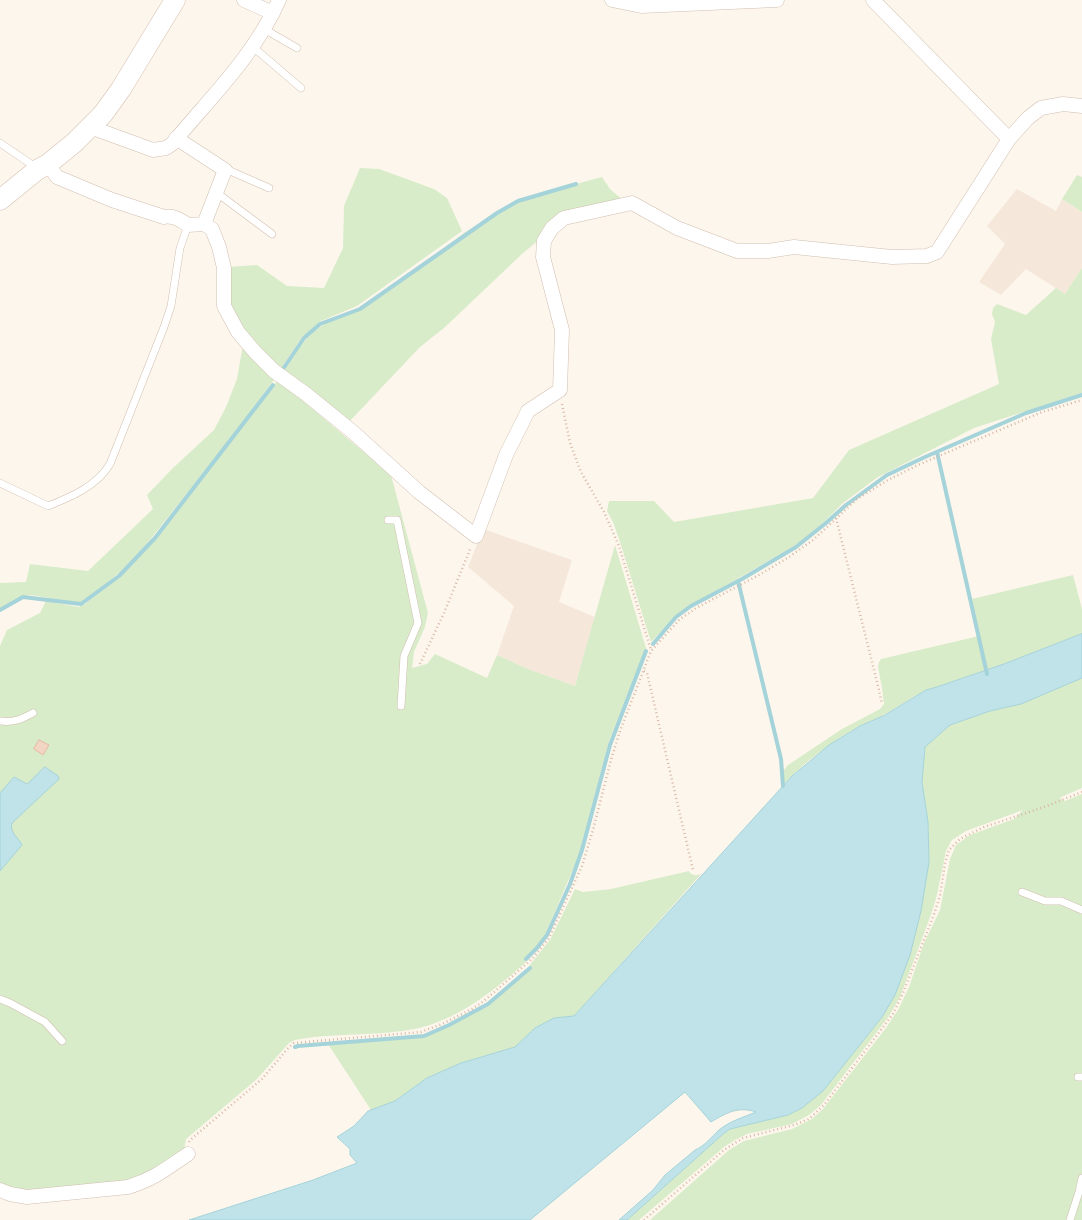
<!DOCTYPE html>
<html>
<head>
<meta charset="utf-8">
<style>
  body { margin:0 }
  canvas { display:block; background:#fdf6ec }
</style>
</head>
<body>
<canvas width="1082" height="1220"></canvas>
<script>
const c = document.querySelector('canvas').getContext('2d');
c.lineJoin = 'round';
function paint(path, color) {
  c.fillStyle = color;
  c.fill(path, 'evenodd');
}
function stroke(path, color, width, dash) {
  c.strokeStyle = color;
  c.lineWidth = width;
  c.lineCap = dash ? 'butt' : 'round';
  c.setLineDash(dash || []);
  c.stroke(path);
}
paint(new Path2D(`
  M1017 189 1056 211 1062 199 1082 212V268L1065 294 1026 269 1001 295 979 282 1005 244 987 226Z
  M483 529 572 560 559 602 595 617 575 686 528 669 497 655 514 606 468 567Z`), '#f5e8da');
paint(new Path2D(`
  M360 168 379 169 434 189 447 198 462 231 357 306 321 321 300 340 280 370 253 344 228 306V267L257 265 287 286 324 288 343 248 344 206Z
  M1077 175 1082 177V212L1062 199Z
  M602 177 610 189 624 201 550 224 542 229 541 238 522 254 444 328 420 347 348 423 283 373C294 356 303 338 320 327 332 319 352 313 365 306L467 231 518 201 528 197Z
  M1082 268V393L974 428 878 477 843 503 820 526 799 543 680 612 651 642 620 542 613 522 607 511 609 501H654L674 522 813 498 849 450 999 384 991 339 995 322 992 314 993 308 997 304 1026 315 1056 288 1065 294Z
  M243 345 274 380 231 438 145 546 120 572 85 601 78 603 31 595 24 596 0 609V583L26 582 30 564 88 571 153 509 147 495 173 468 214 430 226 407 237 379Z
  M278 380 391 475 428 613 425 627 414 652 412 668 427 664 435 654 487 678 497 655 528 669 575 686 615 545 646 648 609 741 579 855 546 933 536 947 524 959 526 962C490 994 452 1025 402 1031 367 1036 330 1033 295 1040L289 1043 257 1079 186 1139 184 1150 159 1166 130 1180 33 1191 17 1190 0 1183V646L7 630 40 613 46 601 79 607 85 604 121 575 149 547Z
  M1073 575 1082 609V634L1004 664 937 687C918 691 903 705 885 714 877 719 868 722 860 726 835 739 803 763 784 784V770L788 765 842 729 880 709 884 704 882 688 878 667 879 662 881 659 979 636 972 599Z
  M1082 678V788L1059 798 1065 801 1082 794V1220H650L729 1150 744 1141 792 1129 812 1119 823 1109 886 1028 898 1010 909 987 924 943 940 910 950 859 956 845 970 835 1014 819 1023 810 966 831 952 840 946 851 936 899 928 923 900 997 889 1016 821 1105 809 1115 792 1124 747 1134 735 1140 724 1147 639 1220H627L722 1135 730 1129 788 1115 802 1108 823 1091 882 1017 929 862 928 822 922 782 925 747 950 725 990 711 1021 704Z
  M689 871 690 873C695 876 697 876 702 873L574 1016 554 1018 535 1028 515 1047 461 1063 427 1078 395 1101 371 1110 328 1044 424 1036 449 1025 488 1004 530 968 529 966 550 940 575 889 583 892 611 889Z`), '#d8ecc9');
const water = new Path2D(`
  M1082 634V678L1021 704 990 711 950 725 925 747 922 782 928 822 929 862 921 911 910 955 895 995 882 1017 823 1091 802 1108 788 1115 730 1129 722 1135 627 1220H619L653 1190 665 1175 695 1150C705 1146 711 1137 719 1130 730 1121 744 1117 756 1112 738 1106 726 1113 711 1122L685 1092 530 1220H189L313 1180 357 1163 350 1155V1149L337 1137 354 1126 368 1111 395 1101 427 1078 461 1063 515 1047 535 1028 554 1018 574 1016 792 776 829 745 860 726 885 715 926 690 937 687 1004 664Z
  M45 767 58 776 59 779 12 823C9 832 18 837 22 845L0 871V793L14 777 27 784Z`);
paint(water, '#bfe3e8');
stroke(water, '#a5d3da', 1);
stroke(new Path2D(`
  M283 369 304 338 320 324 360 309 497 213 518 201 576 184
  M937 452 987 674
  M738 581 781 759 783 786
  M0 610 23 597 81 604 119 576 155 538 273 385
  M653 644 676 617 691 606 742 579 796 547 826 523 846 505 887 475 925 457 1026 413 1082 395
  M526 959 537 948 547 935 570 884 582 850 610 745 646 651
  M295 1047 298 1046 424 1036 449 1025 488 1004 530 968`), '#a5d3da', 4);
const building = new Path2D(`
  M39 740 49 745 43 755 34 749Z`);
paint(building, '#f3d5c3');
stroke(building, '#e6bba3', 1);
const lane = new Path2D(`
  M264 29 297 48
  M253 47 301 88
  M0 143 31 164 35 169
  M225 170H228L269 188
  M217 193 272 234
  M0 483 48 506C71 497 97 486 110 464L164 327 171 306 180 248 188 225
  M388 520H397L418 623 404 656 401 706
  M0 721C13 723 22 719 33 713
  M1022 892 1045 901H1061L1082 910
  M0 999 10 1003 45 1022 62 1041
  M1078 1077H1082
  M1070 1220 1079 1192 1082 1178`);
const street = new Path2D(`
  M244 0 273 13
  M612 0 641 6 777 0
  M873 0 1009 139
  M90 127 153 150 166 148 172 144C210 98 254 56 279 0
  M176 138 225 170 204 224
  M48 164 57 177 112 200 164 217C173 215 181 220 188 225L204 224 212 229 219 247 224 268V306L238 332 255 352 274 371 306 394 354 433 419 492 476 536 506 455 528 411 560 390 562 330 543 257 544 241 552 228 564 218 632 203 677 228 737 251H768L794 247 892 257 927 256 937 252 1009 139 1028 118 1041 108 1063 104 1082 106
  M0 1190 10 1194 27 1197 128 1187C154 1179 166 1169 188 1154`);
const secondary = new Path2D(`
  M0 200 37 170 48 164 74 143 103 114 121 89 175 0`);
stroke(lane, '#d1beb0', 8);
stroke(street, '#d1beb0', 15);
stroke(secondary, '#d6c0b0', 21);
stroke(new Path2D(`
  M562 404 570 443 581 472 604 512 619 546 651 650
  M836 518 879 690 882 704
  M420 664 444 613 471 547
  M644 671 647 673 693 870
  M189 1142 190 1140 262 1079 289 1047 294 1043 421 1032 442 1024 472 1009 484 1001 533 958 549 938 582 866 593 830 611 760 620 731 651 651 680 619 698 607 759 575 789 557 813 540 857 499 888 480 918 465 1042 412 1082 400
  M644 1220 724 1150 743 1138 794 1125 809 1119 824 1105 893 1014 903 993 933 917 940 896 945 863 949 850 960 839 984 827 1044 807 1082 792`), '#d9b8a5', 2.5, [1, 3]);
stroke(lane, '#fff', 7);
stroke(street, '#fff', 14);
stroke(secondary, '#fff', 20);
</script>
</body>
</html>
